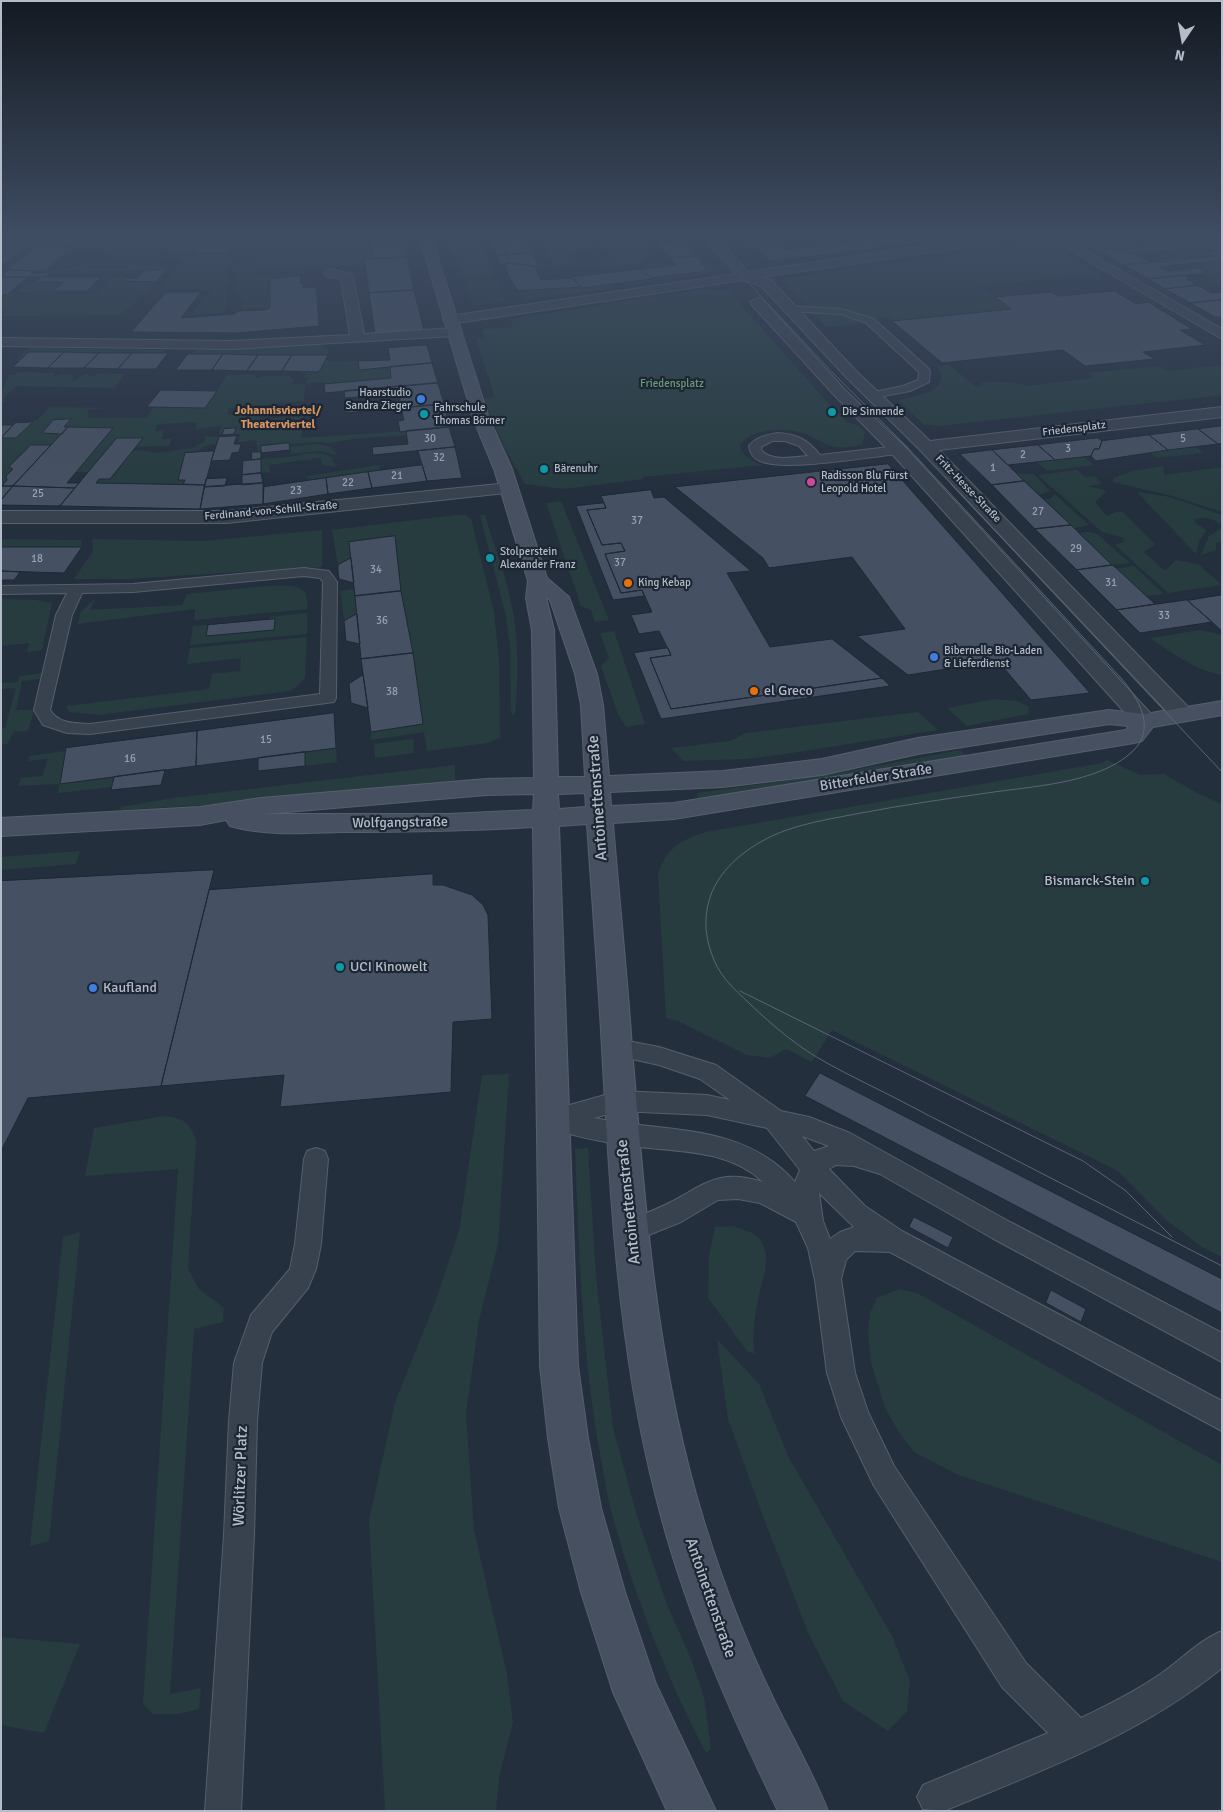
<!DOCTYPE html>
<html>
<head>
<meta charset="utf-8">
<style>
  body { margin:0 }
  #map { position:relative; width:1223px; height:1812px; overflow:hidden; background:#242f3e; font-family:Signika,sans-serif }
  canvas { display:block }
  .frame { position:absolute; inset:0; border:2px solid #b4bcc9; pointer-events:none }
  .north { position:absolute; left:1158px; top:15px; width:50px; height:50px; -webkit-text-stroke:4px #1d2633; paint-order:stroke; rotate:192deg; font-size:14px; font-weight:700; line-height:20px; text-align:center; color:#b4bcc9 }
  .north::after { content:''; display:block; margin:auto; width:18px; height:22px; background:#b4bcc9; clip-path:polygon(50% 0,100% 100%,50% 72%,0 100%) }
</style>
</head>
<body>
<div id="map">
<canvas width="1223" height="1812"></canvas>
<div class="frame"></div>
<div class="north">N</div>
</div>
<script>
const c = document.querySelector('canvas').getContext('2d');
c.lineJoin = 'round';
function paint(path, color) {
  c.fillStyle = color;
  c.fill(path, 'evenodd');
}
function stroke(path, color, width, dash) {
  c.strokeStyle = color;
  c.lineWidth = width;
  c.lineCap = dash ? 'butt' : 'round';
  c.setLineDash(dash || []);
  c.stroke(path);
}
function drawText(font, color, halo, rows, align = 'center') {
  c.font = font + ' Signika,sans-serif';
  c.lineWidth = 4.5;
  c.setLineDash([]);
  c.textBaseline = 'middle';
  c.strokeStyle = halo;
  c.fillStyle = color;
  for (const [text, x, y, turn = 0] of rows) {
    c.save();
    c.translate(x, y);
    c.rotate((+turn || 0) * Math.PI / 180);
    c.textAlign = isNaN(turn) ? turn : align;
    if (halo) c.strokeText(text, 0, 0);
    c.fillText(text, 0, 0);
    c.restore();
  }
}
paint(new Path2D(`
  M170 239H270C263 254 248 260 232 263L234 264C252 259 264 254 275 239H371L373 259H364L365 264 297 271H254L253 275H294V276L270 279V308L267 309 261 307 242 309 241 303H243L234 287 238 286 232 267 226 265 231 284 225 285 227 310H222L223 313 191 315 211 289H159L179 266V262L171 256 237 254 244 252 246 250 197 248 193 253 162 251Z
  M448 239H479L494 276 464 279Z
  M541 239 594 241 593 244 596 246C589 251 577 249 568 252L567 255 571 260 576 261 557 267 554 266Z
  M638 239 648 251 647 258 641 263 605 267 600 262 611 258V254L602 250 606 246 619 244V241Z
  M1076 239H1122L1140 248 1099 251Z
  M1160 239H1217L1222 241V252C1206 254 1203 242 1185 244L1199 252 1212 256 1166 258 1154 252 1181 249Z
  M1040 243 1048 244 1104 278 1095 279 1088 275 979 286 1011 309 892 321 887 317 855 319 859 324 826 327 782 281 787 278Z
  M159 245 156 251 164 260 162 261 111 258V254C98 246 81 250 66 252L72 247Z
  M1222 261V284H1208L1204 281 1213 280 1200 273 1207 272 1191 264Z
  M83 263 87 264 84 268H125L129 264 168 267 167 270 45 271 67 268Z
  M709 264 716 272 626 285 622 283 708 271 703 265Z
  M101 277H126L123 281 156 282 120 315 1 316 6 311 1 310V300L7 295 96 294 110 280Z
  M496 280 505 302 473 305 464 282Z
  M34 282H64L52 291H65L61 293 16 292 24 286Z
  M609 284 613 288 522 300 518 291Z
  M705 289 729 291 820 394 847 422 859 426 865 432 862 445C854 447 844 448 835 447 825 445 816 438 806 434 787 427 752 427 740 445 742 457 752 461 762 465L642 477 644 479 563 489 525 484 507 452 483 399 495 397 476 339H485L482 329 513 327 511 319Z
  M322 344 328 350V355L188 354 198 350Z
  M29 348 163 350 168 353 29 352 19 362 16 360Z
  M327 358 328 362 358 361 359 370 390 367 391 378 324 384V382L309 383 305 385 304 401 229 408 228 415 260 412V420L301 416 302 438 406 431 407 435 353 439 331 443 318 442 261 446V452H258L256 440 238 442 240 434H234L236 428 219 435 221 426 196 429V422L160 424 156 426 155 431H164L162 439H172L169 446 136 447 142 438H118L89 472H76L113 428 64 427 53 420 42 433 62 434 51 445H31L9 467 13 469 7 480 1 486V438H16L32 423 29 422 30 421 37 420 50 407 106 408 88 410 87 418H146L154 407 205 408 227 375H256L254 378H261L263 376H291L290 378 295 379 292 384H305L309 378 304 377 306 373H301V371L319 372Z
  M949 365 976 387 984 386 980 382C994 383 1014 380 1026 386L1094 378 1088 373 1159 366 1167 371 1222 365V395L939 426 923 424 898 400C915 397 954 391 937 367Z
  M18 372 55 373 54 376 69 373 74 376 71 380 75 381 80 376 90 373 88 376H95L97 373 125 374 114 388 16 386 3 399 5 401 1 404V393L9 375H15Z
  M205 436 219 437 216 444C209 445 202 445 198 452L185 453 178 480H185L183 484 96 483 99 479H111L132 452 140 450 156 453 167 452 195 447 205 441Z
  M317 444 331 447 336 453 335 455 322 451 291 454 290 447Z
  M1196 447 1204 453 1157 458 1149 452Z
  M312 453 325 454 332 458 336 467 323 465 320 458 269 465 270 472 261 473V459L289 457Z
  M1084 457 1094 465 1047 471 1037 462Z
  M379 465 380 470 308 480 307 476Z
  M1163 466 1164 475 1222 467V512L1172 496 1113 482V478L1133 471Z
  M1077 470 1085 477 1096 476 1101 484 1089 486 1107 491 1095 502 1107 516 1116 512H1123L1155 544 1144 552 1165 571 1176 560 1198 564 1222 585 1168 593 1115 545 1123 542 1124 538 1102 532 1038 475Z
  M1016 473 1034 474 1050 491 1039 495Z
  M1137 492 1170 497 1219 514 1222 515V522L1219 523C1211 518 1204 517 1194 519L1196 524 1207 530 1199 541 1196 554Z
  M1055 494 1089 525 1074 528 1044 499H1050Z
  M561 501 609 620 595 622 591 610 581 606 546 503Z
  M456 515H466L471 519 494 612 499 659 500 738 487 743 427 751 424 732 371 740V732L423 724 401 591 395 536 349 542 351 558 338 565 332 530Z
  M480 515H485C491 537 499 557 505 578 518 621 520 669 515 713L513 715 511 713 510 647 506 617Z
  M1222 528V542L1216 543V550L1201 555 1209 536Z
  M322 530V567L128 579H74L93 551 92 541 94 539 203 541Z
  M1089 532 1097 534 1130 563 1112 565 1079 533Z
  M1 539 81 540 82 547H1Z
  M1134 566 1164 594 1146 596 1116 569Z
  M266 586C276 586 299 583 305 593 308 597 307 604 307 609L194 620 195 609 78 624 81 611 95 599 90 610 182 605 187 594Z
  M354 589 357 614 348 619H344L340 591Z
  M1 599 36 600 52 603 42 650 27 652 29 643 1 646Z
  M307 613V634L190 645 193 626 208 625 207 636 274 630 275 619H269V617Z
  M1201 630 1222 635V675C1194 670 1173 653 1150 638Z
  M614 631 645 724 626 727 618 714 601 666 609 658 600 633Z
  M307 637 305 677 300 684 290 691 98 715 69 712 66 706 209 689 212 674 240 671 241 658 187 664 190 648Z
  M42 673 40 679 22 681 16 710H34L28 731 14 732 7 744 1 745V729L5 728 16 688 1 689V683L18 682 20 676Z
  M994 699 1018 701 1029 707 1028 714 967 726 947 708Z
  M918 712 938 730 785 754 746 759 683 761 671 748 730 741 746 733Z
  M413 739 414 753 375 758 374 744Z
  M336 748 337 762 305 766V752Z
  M960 750 968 757 699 801 697 793 833 774Z
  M65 751 60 784 114 777 112 787 58 793 59 784 18 786 21 778 42 776 48 759 28 761 29 756Z
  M1107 760 1140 775 1164 774 1199 794 1222 804V1257L1202 1247 1167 1221 1118 1171 832 1030 812 1062 786 1049 770 1058 747 1055 678 1021 666 1018 658 874C667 848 680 840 706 832L1102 763Z
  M455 765V781L205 805 121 810V807L173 798Z
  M80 851 76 864 1 870V857Z
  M509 1074 498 1244 479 1320 466 1414 474 1530 507 1674 513 1723 499 1778 496 1811H385L369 1520 395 1402 434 1305 459 1231 482 1075Z
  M164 1116C183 1118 189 1121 196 1140L188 1269 199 1289 224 1308 223 1322 194 1329 170 1694 201 1688 199 1709 178 1714H153L143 1704 178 1169 85 1176 94 1128Z
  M588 1148 596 1277 613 1428 637 1516 666 1602 691 1659 704 1697 711 1749 706 1753C666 1676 633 1593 611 1510 606 1492 604 1473 600 1454 582 1354 579 1251 575 1149Z
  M733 1226C740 1229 753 1232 758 1237 774 1256 762 1279 758 1300 755 1318 751 1337 755 1354L747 1351 708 1298 709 1256 715 1227Z
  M80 1232 49 1541 30 1546 63 1237Z
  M899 1289 917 1293 1222 1465V1562L956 1474 914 1452 899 1432 885 1408 871 1362 868 1333 870 1313 877 1298Z
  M717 1339 759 1384 788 1456 893 1638 910 1681 907 1711 888 1731 843 1701 809 1635 764 1519 728 1419Z
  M1 1637 80 1644 44 1733 1 1725Z`), '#263c3f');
const building = new Path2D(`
  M47 239H81L72 247 37 246Z
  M81 239H160L151 248 72 247Z
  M371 239H402L403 246 372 248Z
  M746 239H773L779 244 753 246Z
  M873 239H936L939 240 887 247Z
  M873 239 887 247 833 254 822 246Z
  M1147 239H1160L1182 249 1149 253 1140 248 1159 245Z
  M525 240 532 253 506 255 500 242Z
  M682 241 695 256 670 258 658 243Z
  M491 242H500L506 255 497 256Z
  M779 244 785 250 822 246 833 254 770 261 753 246Z
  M37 246 72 247 45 271 8 270Z
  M403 246 407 257 373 259 372 248Z
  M197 248H231L227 253H193Z
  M1140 248 1146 251 1132 252 1151 262 1124 265 1099 251Z
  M1216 252 1222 253V261L1206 253Z
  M532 253 539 267 509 263 506 255Z
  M506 255 509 263 500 264 497 256Z
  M696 256 708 271 651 278 641 269 675 265 670 258Z
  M1212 256 1221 261 1176 265 1168 261Z
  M407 257 414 290 369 293 364 259Z
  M1185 257 1188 259 1158 262 1154 260Z
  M1168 261 1176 265 1159 267 1167 271 1199 268 1208 273 1148 279 1124 265Z
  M509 263 535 266 541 280 572 278 581 287 518 291 509 277 505 264Z
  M641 269 652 279 582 288 572 277Z
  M8 270 33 271 31 273H50L45 277H1Z
  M146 270H167L156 282 122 281 125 278H137Z
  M1184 275 1190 279H1186L1197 285 1165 289 1148 279Z
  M300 276 301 284H304L303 288 316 287 319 326 237 333 131 332 166 292H201L181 318 234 314 238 311 265 310 270 308V279Z
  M1 277H28L7 295H1Z
  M41 277H101L87 291H52L64 282H34Z
  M1197 285 1212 293 1222 292V300L1190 303 1165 289Z
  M414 290 424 331 375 334 369 293Z
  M1115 291 1136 304 1148 302 1192 329 1180 330 1205 345 1143 352 1155 359 1085 366 1063 350 942 363 892 321 1011 309 995 297 1051 292 1058 296Z
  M1222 300V317H1215L1190 303Z
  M427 345 432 363 359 370 358 361 390 360 388 348Z
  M29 352H64L48 368 13 367Z
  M64 352 99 353 84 368H48Z
  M99 353H132L118 369 84 368Z
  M132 353H168L156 369H118Z
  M188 354H223L212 370H176Z
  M223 354 258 355 247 371 212 370Z
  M258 355H292L282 371H247Z
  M292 355H328L319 372 282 371Z
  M432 363 438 383 325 393 324 384 391 378 390 367Z
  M438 383 444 404 346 413 345 405 400 400 399 394 345 398 344 391Z
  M161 390 217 391 205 408 147 407Z
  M444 404 449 427 400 432 398 421 404 420 401 408Z
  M71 419 64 427H68L62 434 42 433 53 420Z
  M33 422 16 438H1L15 423Z
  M1 425H13L1 438Z
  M1222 426V443L1218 444 1198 429Z
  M68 427 113 428 67 483H79L75 488 13 486Z
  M449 427 455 447 373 455 372 447 408 444 406 431Z
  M236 428 234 434 222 435 224 429Z
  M1198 429 1218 444 1168 450 1149 435Z
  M1149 435 1168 450 1096 461 1091 456 1094 449H1099L1102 441Z
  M237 436 234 444H241L239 452 232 453 230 460 211 461 219 437Z
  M117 438H143L110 479H99L96 483 205 485 200 509 60 506Z
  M1098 438 1102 441 1099 449H1094L1091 456 1055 460 1038 445Z
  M289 443 290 450 261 453V446Z
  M31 445H51L13 486H2L7 480 6 476 13 469 9 467Z
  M1038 445 1055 460 1008 465 992 450Z
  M455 447 462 478 427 481 418 451Z
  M992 450 1008 465 1024 481 992 485 960 454Z
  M214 451 205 485 183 484 185 480H178L185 453Z
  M252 452H261V459L252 460Z
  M261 459V473L242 475 243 461Z
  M888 464 994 584 1090 693 1031 700 998 661 908 675 857 636 905 629 852 557 769 568 763 558 675 487Z
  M422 465 427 481 372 488 368 472Z
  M368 472 372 488 328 494 326 478Z
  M261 473 263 483 242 485V475Z
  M227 478 225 486 204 487 206 479Z
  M326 478 328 494 263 504 264 487Z
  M1024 481 1039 495 1071 525 1035 529 992 485Z
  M263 483V504L200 509 204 487Z
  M1 486H13L1 500Z
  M13 486 75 488 60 506 1 505V500Z
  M651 490 654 498 664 497 751 571 727 573 770 647 832 639 882 678 671 709 650 658 671 655 659 631 639 634 631 615 652 612 642 590 621 593 605 554 625 551 621 543 602 545 587 510 606 508 601 496Z
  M604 503 606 508 587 510 602 545 621 543 625 551 605 554 621 593 642 590 644 596 613 600 576 506Z
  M1071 525 1079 533 1112 565 1077 570 1035 529Z
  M395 536 401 591 355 596 349 542Z
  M1 547H82L64 573 1 571Z
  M351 558 354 583 339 579 338 572V565Z
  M1112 565 1115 567 1155 604 1117 610 1077 570Z
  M1 571 20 572 14 580H1Z
  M401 591 413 653 361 659 355 596Z
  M1222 595V631L1187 600H1190Z
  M1187 600 1212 622 1140 633 1117 610Z
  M357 614 360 644 346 641 344 621Z
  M275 619 274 630 206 636 208 625Z
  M668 648 671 655 650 658 671 709 882 678 890 686 661 719 634 653Z
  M413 653 423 724 371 732 361 659Z
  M363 675 368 708 351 703 349 684Z
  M334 713 336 748 196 766 197 731Z
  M197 731 196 766 60 784 66 748Z
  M305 752V766L258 771V758Z
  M165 770 161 785 111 790 114 777Z
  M214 870 161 1086 28 1098 1 1151V881Z
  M433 874V885H443L472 895 483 905 488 915 492 1019 453 1022 451 1092 280 1107 284 1075 161 1086 209 890Z
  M820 1073 1222 1279V1313L805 1096Z
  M914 1217 953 1237 948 1248 909 1227Z
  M1051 1290 1086 1309 1081 1322 1046 1303Z`);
paint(building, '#455162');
stroke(building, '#1f2835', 1);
const lane = new Path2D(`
  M790 306 841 309 874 319 929 369 930 371 929 382 910 391 873 398 869 397 867 395 869 393 903 386 918 380 919 372 866 323 841 314 787 311V307Z
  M778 433C797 434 808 440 820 455L898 446 904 450 898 454C868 457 784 472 760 461 753 458 750 453 749 446 756 437 766 435 778 433ZM785 441 799 446 808 456C793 457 774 462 762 451L761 447 772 441Z
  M304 568 329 571 337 582 336 698 334 702 90 734 67 733 43 725 34 710 56 615 67 593 1 594V586L133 584ZM304 576 320 578 323 582 320 694 90 724C75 723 59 724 50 710L72 615 82 593 133 592Z
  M617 1039 659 1047 716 1065 781 1111 809 1117 850 1133 1010 1222 1222 1333V1362L992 1238 880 1174 854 1166 836 1165 829 1169 865 1206 902 1231 1222 1401V1431L890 1252 855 1251 846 1260 841 1279 855 1373 868 1412 894 1466 1026 1663 1081 1718C1108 1705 1134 1692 1159 1675 1180 1661 1199 1640 1222 1631V1668C1140 1735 1041 1771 944 1811L923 1809 917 1797 923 1785 1048 1733 1002 1687 874 1486 841 1417 827 1373 815 1280 808 1248 796 1222 760 1203 738 1199 718 1200 681 1222 631 1242 622 1238 618 1230 622 1222C638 1216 654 1211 669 1203 706 1184 718 1168 763 1182 729 1150 682 1152 639 1147 608 1143 574 1137 545 1126L541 1119 545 1112 619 1091 707 1095 730 1100 700 1079 659 1065 609 1054 606 1048 609 1042ZM619 1111 707 1115 767 1128 800 1170 795 1182C743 1122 665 1133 594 1118ZM802 1136 829 1146 814 1151ZM819 1193 854 1227 840 1232 830 1239 823 1221Z
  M316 1148 325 1151 328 1159 321 1244 316 1269 308 1288 272 1332 262 1363 257 1421 254 1535 241 1811H205L224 1535 229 1421 234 1363 251 1315 290 1269 295 1244 304 1159 307 1151Z`);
const street = new Path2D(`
  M17 239H31L5 261 1 262V252Z
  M705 239H718L748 272 969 239H1000L994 243 762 277 771 280 856 371 930 441 1222 407V417L939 450 1190 709 1194 714 1190 719 1182 721 1174 719 920 450 846 377 761 286 744 280 450 324 443 320 450 316 736 274Z
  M1051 239H1066L1222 329V339Z
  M330 269 352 274 353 277 364 334 454 328 459 329 461 332 459 335 454 336 231 349 1 346V338L231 341 350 335 341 279 326 276 324 273 326 270Z
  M757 298 762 299 846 391 904 446 1153 716 1157 721 1153 726 1145 728 1137 726 892 454 836 397 752 305 750 302Z
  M509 483 515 484 518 488 515 492 227 523H1V511H227Z`);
const secondary = new Path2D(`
  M420 239H432L489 418 512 469 547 578 569 597 597 674 603 705 609 776 723 771 822 759 918 738 1109 710 1145 714 1222 701V715L1153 727 1142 741 1134 743 674 819 613 823C619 898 627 973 632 1048 644 1197 655 1349 696 1494 716 1565 742 1634 774 1700 792 1737 813 1773 828 1811H778C728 1709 682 1603 655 1493 618 1348 610 1197 602 1048 598 973 592 899 587 824L559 826 578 1366 588 1438 601 1508 625 1592 656 1684 716 1811H667L613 1692 581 1592 559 1508 548 1438 540 1366 533 827C469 831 404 832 340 832 303 833 265 836 230 826L226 820 200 825 1 836V818L200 807 261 798 486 779 534 778 532 630 526 598 528 581 494 469 473 418ZM546 597 550 600 575 674 581 705 585 777H558L554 630ZM1109 724 1129 726 1126 730 674 803 611 806 610 792 723 787 822 775 918 754ZM585 793 586 807 559 809 558 794ZM534 794 533 810 448 814H264L486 795Z`);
stroke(lane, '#565f6c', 2);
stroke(street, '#565f6c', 2);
stroke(secondary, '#565f6c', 2);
paint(lane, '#38414e');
paint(street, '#38414e');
paint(secondary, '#465061');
stroke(new Path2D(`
  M707 239 833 373 908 448 1121 678C1139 699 1157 729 1132 752 1097 784 1032 786 987 793 945 799 903 805 861 813 835 818 809 822 784 831 755 842 725 862 712 892 704 912 704 932 711 952 718 975 733 988 750 1004 773 1026 799 1048 827 1063 852 1077 878 1089 903 1102 937 1120 971 1137 1006 1155 1078 1192 1150 1229 1222 1266
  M951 484 1222 772
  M740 991 1083 1161 1126 1191 1172 1237`), '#5a6575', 1);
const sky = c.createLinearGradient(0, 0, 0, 493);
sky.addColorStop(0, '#141a22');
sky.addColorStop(0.48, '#3f4d63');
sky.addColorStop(1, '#3f4d6300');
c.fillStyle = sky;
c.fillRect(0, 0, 1223, 493);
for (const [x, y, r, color] of [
  [421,399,5,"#3f7fe0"],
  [832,412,5,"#0f9aa8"],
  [424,414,5,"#0f9aa8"],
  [544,469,5,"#0f9aa8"],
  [811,482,5,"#d1479c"],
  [490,558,5,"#0f9aa8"],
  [628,583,5,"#e8710a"],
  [934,657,5,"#3f7fe0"],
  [754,691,5,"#e8710a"],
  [1145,881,5,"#0f9aa8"],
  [340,967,5,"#0f9aa8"],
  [93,988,5,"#3f7fe0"]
]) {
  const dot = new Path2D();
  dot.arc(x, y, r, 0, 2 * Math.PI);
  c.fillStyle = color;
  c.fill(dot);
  stroke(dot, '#1d2633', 2);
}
drawText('11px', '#6b9a76', '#1d2633', [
  ["Friedensplatz",672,384]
]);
drawText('11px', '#b4bcc9', '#1d2633', [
  ["Haarstudio",411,393,"right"],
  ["Sandra Zieger",411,406,"right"],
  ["Fahrschule",434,408],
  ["Thomas Börner",434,421],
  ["Die Sinnende",842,412],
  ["Bärenuhr",554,469],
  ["Radisson Blu Fürst",821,476],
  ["Leopold Hotel",821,489],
  ["Stolperstein",500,552],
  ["Alexander Franz",500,565],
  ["King Kebap",638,583],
  ["Bibernelle Bio-Laden",944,651],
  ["& Lieferdienst",944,664]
], 'left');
drawText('11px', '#b4bcc9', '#1d2633', [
  ["Friedensplatz",1074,429,-7],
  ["Fritz-Hesse-Straße",968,489,46],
  ["Ferdinand-von-Schill-Straße",271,511,-5]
]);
drawText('11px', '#98a1af', null, [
  ["30",430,439],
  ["5",1183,439],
  ["3",1068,449],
  ["2",1023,455],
  ["32",439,458],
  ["1",993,468],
  ["21",397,476],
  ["22",348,483],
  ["23",296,491],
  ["25",38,494],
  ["27",1038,512],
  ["37",637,521],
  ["29",1076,549],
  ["18",37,559],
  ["37",620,563],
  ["34",376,570],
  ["31",1111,583],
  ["33",1164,616],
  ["36",382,621],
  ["38",392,692],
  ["15",266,740],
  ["16",130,759]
]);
drawText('bold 12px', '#d59563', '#1d2633', [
  ["Johannisviertel/",278,411],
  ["Theaterviertel",278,425]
]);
drawText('14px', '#b4bcc9', '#1d2633', [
  ["el Greco",764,691],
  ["Bismarck-Stein",1135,881,"right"],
  ["UCI Kinowelt",350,967],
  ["Kaufland",103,988]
], 'left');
drawText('14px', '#b4bcc9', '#1d2633', [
  ["Bitterfelder Straße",876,778,-9],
  ["Wolfgangstraße",400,823,-1]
]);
drawText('16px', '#b4bcc9', '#1d2633', [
  ["Antoinettenstraße",598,798,-94],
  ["Antoinettenstraße",629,1202,-96],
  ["Wörlitzer Platz",241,1476,-88],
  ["Antoinettenstraße",710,1598,71]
]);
</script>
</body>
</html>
